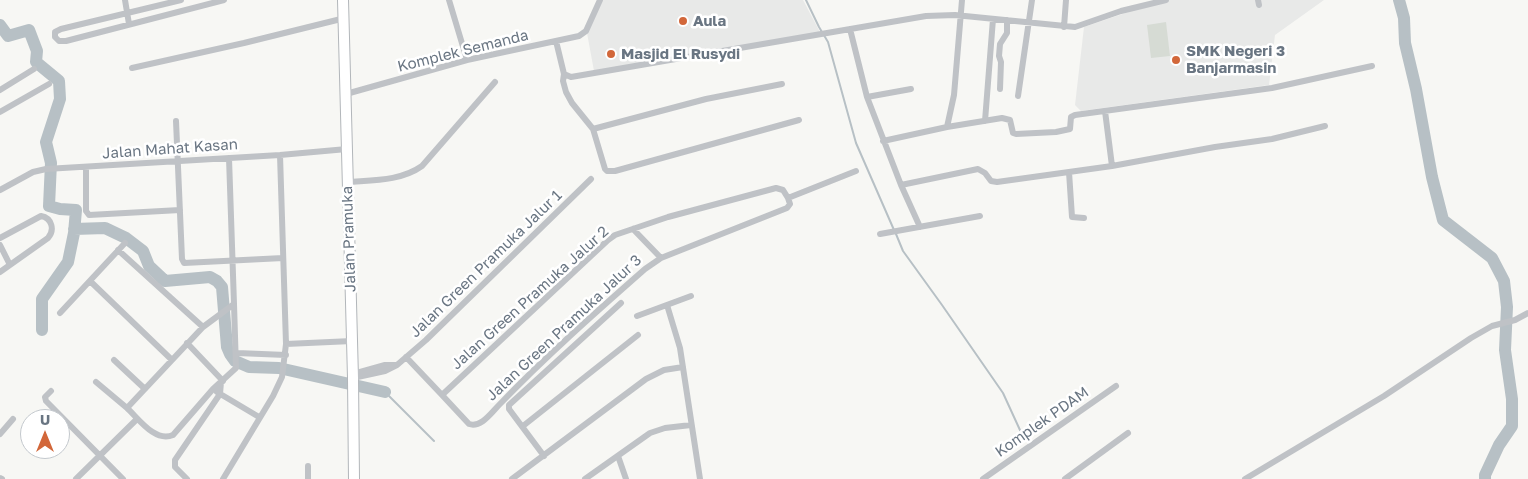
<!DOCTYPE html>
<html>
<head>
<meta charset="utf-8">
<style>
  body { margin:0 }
  #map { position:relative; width:1528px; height:479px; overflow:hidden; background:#f7f7f4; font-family:"Golos Text",sans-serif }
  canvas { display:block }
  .north { position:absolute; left:20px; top:409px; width:50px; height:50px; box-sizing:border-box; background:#fff; border:1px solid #c3c8cd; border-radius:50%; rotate:0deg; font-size:14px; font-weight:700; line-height:20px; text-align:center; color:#697582 }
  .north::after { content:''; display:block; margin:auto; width:18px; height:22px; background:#d2673a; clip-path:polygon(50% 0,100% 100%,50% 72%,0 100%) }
</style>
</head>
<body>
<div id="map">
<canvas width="1528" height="479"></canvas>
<div class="north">U</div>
</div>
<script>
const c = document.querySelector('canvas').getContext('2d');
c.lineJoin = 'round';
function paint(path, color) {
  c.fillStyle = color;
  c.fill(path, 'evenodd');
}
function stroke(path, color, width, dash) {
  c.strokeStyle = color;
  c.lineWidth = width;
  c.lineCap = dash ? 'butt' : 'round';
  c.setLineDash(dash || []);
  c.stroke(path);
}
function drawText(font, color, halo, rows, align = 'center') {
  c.font = font + ' "Golos Text",sans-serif';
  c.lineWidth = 5;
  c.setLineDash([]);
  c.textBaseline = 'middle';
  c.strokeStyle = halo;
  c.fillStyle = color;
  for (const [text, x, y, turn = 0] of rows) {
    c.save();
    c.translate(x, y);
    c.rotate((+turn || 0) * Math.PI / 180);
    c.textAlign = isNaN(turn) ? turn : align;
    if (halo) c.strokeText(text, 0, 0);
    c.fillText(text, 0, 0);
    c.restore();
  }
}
paint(new Path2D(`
  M602 0H803L821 34 594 71 587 33Z
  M1164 0H1324L1275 35 1269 85 1081 111 1075 105 1084 27Z`), '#e8e9e8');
paint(new Path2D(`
  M1166 22 1170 56 1151 58 1147 25Z`), '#d6dbd4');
stroke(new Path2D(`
  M806 0 819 27 828 42 856 143 894 230
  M896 234 903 251 942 305 1003 393 1025 441
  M385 392 434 441`), '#b7c0c5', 2);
stroke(new Path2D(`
  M1399 0 1404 18 1405 43 1416 89 1432 177 1443 220 1492 258 1504 281 1507 307 1505 350 1512 399V426L1499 445 1485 475V479
  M0 25 8 36 29 30 37 51 36 62 59 81 60 99 46 142 51 163 49 206 60 209 76 210 74 233 68 262 42 299V330
  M74 229 105 228 126 238 143 251 149 266 165 281 210 277 217 281 222 287 227 347 230 354 235 361 249 367 279 368 385 392`), '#b7c0c5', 12);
const primary = new Path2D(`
  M343 0 353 378 354 479`);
stroke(primary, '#b2b6ba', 12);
stroke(new Path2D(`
  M125 0 129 24
  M181 0 61 29 55 32V37L59 41H66L224 0
  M449 0 467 60
  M1258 0 1259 5
  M1064 27 1066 0
  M850 29 867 97 901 185 920 227
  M556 41 564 74 571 77 926 16 955 15 1075 27 1121 11 1166 0
  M132 68 244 43 345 18
  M564 74 563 81 566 92 572 103 593 129 605 169 607 171H615L799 120
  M1000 89 1001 62 999 56 1000 44 1007 33V20
  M0 90 34 69
  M346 94 467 60 579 36 586 31 600 0
  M1018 96 1032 0
  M867 97 911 89
  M1105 111 1112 166
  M0 112 49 84
  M176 121 182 259 184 263 283 258
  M985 121 993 19
  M947 127 954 95 962 0
  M593 129 706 99 782 84
  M883 141 947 127 1002 118 1010 120 1013 133 1016 134 1056 132 1070 129 1071 117 1075 115 1272 88 1372 66
  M229 158 234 304
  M86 167V211L89 215 180 210
  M1069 172 1072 217 1084 218
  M348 182C373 180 401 181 422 166L495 82
  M901 185 978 169 985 173 991 181 997 182 1112 166 1215 147 1272 139 1325 126
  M0 190 33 172 46 169 280 155 347 149
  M633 229 661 258
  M880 234 980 216
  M0 238 41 216C52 218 55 230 48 238L0 272
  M0 245 10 265
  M118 250 203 327
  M90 281 172 360
  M234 304 236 368 213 389 173 435C155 443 138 418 127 408L203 327Z
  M667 305 680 348 700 479
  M60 313 125 243
  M637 316 691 296
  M187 343 223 381
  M286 344 352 341
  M237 353 286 355
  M406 357 442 395 608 240 615 235 668 217 776 188 783 190 788 198 856 171
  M114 360 145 389
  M353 374 385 365H396
  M353 378 385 371 397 365 426 340 591 179
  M96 382 127 408
  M51 391 45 397 46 401 123 479
  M217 392 259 417
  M442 395 469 424C481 428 491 413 499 405 545 357 595 313 645 269L661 258 787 208 790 204 788 198
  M523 426 638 335
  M0 434 13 419
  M544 456 509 409V405L621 303
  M618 456 626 479
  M308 466V479
  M0 478 2 479
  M76 479 137 419
  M187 479 175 467V460L220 394 221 382
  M223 479 273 396 282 377 286 344 280 155
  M512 479 646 379 664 370 683 367
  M585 479 650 433 665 428 691 425
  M983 479 1116 386
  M1065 479 1128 433
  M1245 479 1384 396 1471 338 1492 326 1515 320 1528 313`), '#bfc2c6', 6);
stroke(primary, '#fff', 10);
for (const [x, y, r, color] of [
  [683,21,5,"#d2673a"],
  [611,54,5,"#d2673a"],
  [1176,60,5,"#d2673a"]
]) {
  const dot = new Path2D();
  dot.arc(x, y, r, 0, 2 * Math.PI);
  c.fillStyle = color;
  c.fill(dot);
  stroke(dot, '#fff', 2);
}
drawText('bold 15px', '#697582', '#fff', [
  ["Aula",693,21],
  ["SMK Negeri 3",1186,51],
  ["Banjarmasin",1186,68],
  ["Masjid El Rusydi",621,54]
], 'left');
drawText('15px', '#697582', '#fff', [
  ["Komplek Semanda",463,51,-14],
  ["Jalan Mahat Kasan",170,149,-4],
  ["Jalan Pramuka",349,239,-92],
  ["Jalan Green Pramuka Jalur 1",486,264,-44],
  ["Jalan Green Pramuka Jalur 2",530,298,-42],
  ["Jalan Green Pramuka Jalur 3",564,328,-43],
  ["Komplek PDAM",1042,422,-35]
]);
</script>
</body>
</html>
